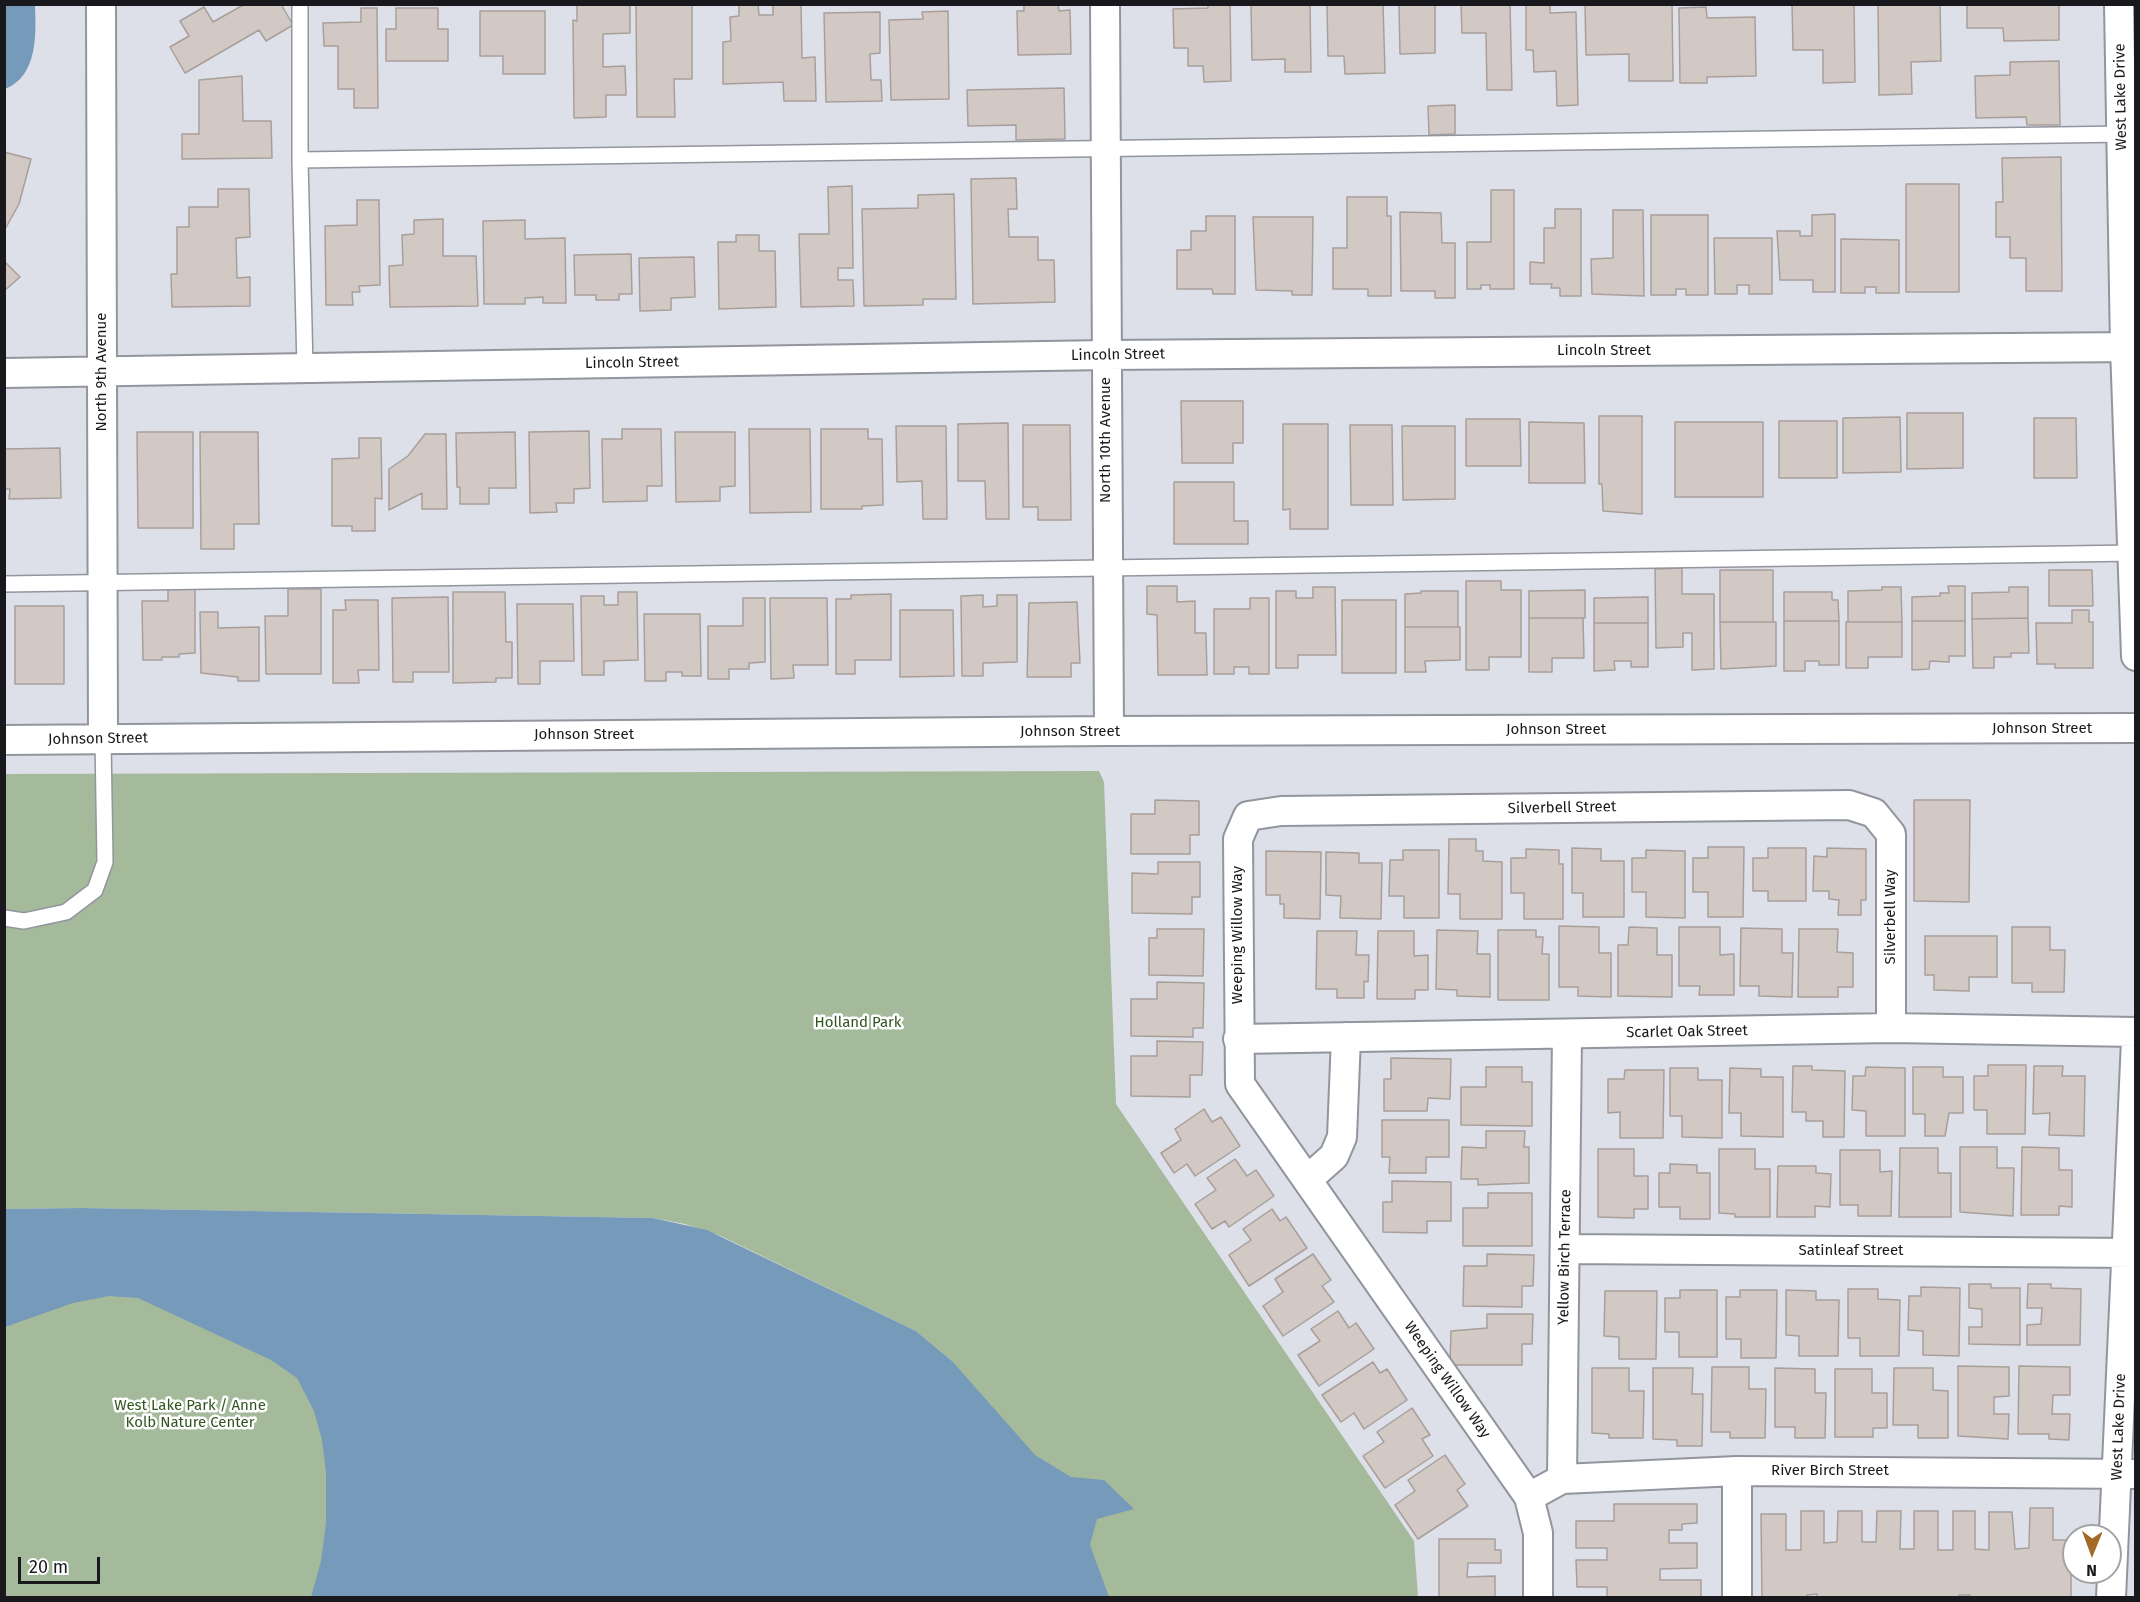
<!DOCTYPE html>
<html>
<head>
<meta charset="utf-8">
<style>
  body { margin:0 }
  #map { position:relative; width:2140px; height:1602px; overflow:hidden; background:#dddfe9; font-family:"Fira Sans",sans-serif }
  canvas { display:block }
  .frame { position:absolute; inset:0; border:6px solid #19191d; pointer-events:none }
  .north { position:absolute; left:2062px; top:1524px; width:60px; height:60px; box-sizing:border-box; background:#fff; border:2px solid #a3a3a5; border-radius:50%; rotate:181deg; font-size:16px; font-weight:700; line-height:24px; text-align:center; color:#19191d }
  .north::after { content:''; display:block; margin:auto; width:21px; height:27px; background:#a26927; clip-path:polygon(50% 0,100% 100%,50% 72%,0 100%) }
  .scale { position:absolute; left:18px; top:1557px; width:82px; height:27px; box-sizing:border-box; border:3px solid #19191d; border-top:0; padding-left:8px; font-size:18px; line-height:21px; white-space:nowrap; color:#19191d; -webkit-text-stroke:4px #fff; paint-order:stroke }
</style>
</head>
<body>
<div id="map">
<canvas width="2140" height="1602"></canvas>
<div class="frame"></div>
<div class="north">N</div>
<div class="scale">20 m</div>
</div>
<script>
const c = document.querySelector('canvas').getContext('2d');
c.lineJoin = 'round';
function paint(path, color) {
  c.fillStyle = color;
  c.fill(path, 'evenodd');
}
function stroke(path, color, width, dash) {
  c.strokeStyle = color;
  c.lineWidth = width;
  c.lineCap = dash ? 'butt' : 'round';
  c.setLineDash(dash || []);
  c.stroke(path);
}
function drawText(font, color, halo, rows, align = 'center') {
  c.font = font + ' "Fira Sans",sans-serif';
  c.lineWidth = 5;
  c.setLineDash([]);
  c.textBaseline = 'middle';
  c.strokeStyle = halo;
  c.fillStyle = color;
  for (const [text, x, y, turn = 0] of rows) {
    c.save();
    c.translate(x, y);
    c.rotate((+turn || 0) * Math.PI / 180);
    c.textAlign = isNaN(turn) ? turn : align;
    if (halo) c.strokeText(text, 0, 0);
    c.fillText(text, 0, 0);
    c.restore();
  }
}
paint(new Path2D(`
  M1099 771 1104 782 1116 1104 1414 1541 1418 1597H5V1231L952 1361 916 1331 721 1236 685 1224 653 1218 81 1208 5 1209 4 774Z`), '#a4ba9b');
paint(new Path2D(`
  M5 4 35 5C36 34 38 76 5 89Z
  M81 1208 653 1218 707 1230 916 1331 952 1361 1035 1455 1071 1477 1104 1480 1134 1509 1097 1519 1090 1545 1109 1597H311L321 1561 326 1523V1472L322 1440 314 1411 297 1378 271 1360 138 1298 109 1296 73 1303 5 1327V1209Z`), '#769ab9');
const building = new Path2D(`
  M245 4H281L293 25 266 41 259 30 185 73 170 47 189 36 180 21 204 7 213 22Z
  M577 4H630V33L603 34V67L625 66 626 95H606V117L574 118 573 20 577 21Z
  M636 4H692V79H674L675 117H637Z
  M739 4H758L759 15H773V4H801L802 58 815 57 816 101H784L783 82 723 84V42L731 41 730 17 739 16Z
  M1024 4H1058L1059 11 1070 10 1071 54 1018 55 1017 11H1024Z
  M1208 4H1230L1231 81 1204 82 1203 66H1188V48H1174L1173 9 1208 8Z
  M1251 4H1310L1311 72H1285V59L1252 60Z
  M1327 4H1383L1385 73 1345 74 1344 56H1328Z
  M1435 4V53L1400 54 1399 5Z
  M1461 4H1510L1512 90H1487L1486 33H1462Z
  M1526 4H1550V13L1576 12 1578 105 1557 106 1556 71 1534 72 1533 50H1526Z
  M1585 4H1672L1673 81H1629V54L1586 55Z
  M1792 4H1854L1855 82 1823 83V50H1793Z
  M1878 4H1940L1941 61 1911 62 1912 94 1879 95Z
  M1967 4H2059V40L2004 41 2003 28H1967Z
  M1706 7 1707 18 1755 17 1756 76 1707 77V83H1680L1679 8Z
  M361 8H377L378 108H354V89H338V46H324L323 23 361 22Z
  M396 8H438V29H448V61H386V29H396Z
  M480 11H545V74H503V56H480Z
  M948 11 949 99 891 100 889 20 923 19 922 12Z
  M880 12V53L870 54 871 80H881L882 101 826 102 824 13Z
  M2059 61 2060 125H2027L2026 117 1976 118 1975 76 2010 75V62Z
  M242 76 243 121H271L272 158 182 159V134H199V80Z
  M1064 88 1065 139 1016 140V125L968 126 967 90Z
  M1455 105V134L1429 135 1428 106Z
  M4 152 31 159 19 204 4 231Z
  M2061 157 2062 291H2026V258H2010V237H1996V202H2003L2002 158Z
  M1016 178 1017 209H1008L1009 237H1038V260H1054L1055 302 973 304 971 179Z
  M1906 184H1959V292H1906Z
  M852 186 853 268H838V280H853L854 306 801 307 799 234H829L828 187Z
  M218 189H249L250 237 236 238 237 278 250 277V306L172 307 171 274H177V227H189V207H218Z
  M1491 190H1514V289H1490V285H1481V289H1467V242H1491Z
  M954 194 956 299H923V305L864 306 862 209 918 208V195Z
  M1347 197H1387V216H1391V296H1368V289H1333V248H1347Z
  M357 200H379L380 285 359 286 360 292H352L353 305H326L325 226 357 225Z
  M1555 209H1581V296H1560V288H1551L1552 284H1530V262L1544 263V228H1555Z
  M1613 210H1643L1644 296 1592 294 1591 259 1613 258Z
  M1400 212 1441 213 1442 243H1455V298H1435V291H1401Z
  M1835 214V292H1813V280H1780L1777 231H1800V236H1812V215Z
  M1651 215H1708V295H1686V289H1676V295H1651Z
  M1206 216H1235V294H1213L1212 289H1177V250H1191V231H1206Z
  M1253 217H1313L1312 295H1292V291L1256 290Z
  M443 219V256H476L478 306 390 307 389 266 403 265 402 235 414 234V220Z
  M525 220V239L565 238 566 303H543V297L525 298V304H484L483 221Z
  M736 235H759V251H775L776 307 719 309 718 242H736Z
  M1714 238H1772V294H1749V285H1737V294H1715Z
  M1841 239 1899 240V293H1876V287H1865V293H1841Z
  M631 254 632 294H619V300H596V295H575L574 255Z
  M694 257 695 297 671 298V310L640 311 639 258Z
  M4 261 20 277 4 291Z
  M1181 401H1243V443H1233V463H1182Z
  M1907 413H1963V468L1907 469Z
  M1599 416H1642V514L1603 511 1602 484H1599Z
  M1900 417 1901 472 1843 473V418Z
  M2034 418H2076L2077 478H2034Z
  M1466 419H1520L1521 466H1466Z
  M1779 421H1837V478H1779Z
  M1529 422 1584 423 1585 483H1529Z
  M1675 422H1763V497H1675Z
  M1008 423 1009 519H986L985 481H958V424Z
  M1283 424H1328V529H1290V509L1283 510Z
  M1023 425H1070L1071 520H1038V507H1023Z
  M1350 425H1392L1393 505H1351Z
  M896 426H946L947 519H923L922 481 897 482Z
  M1402 426H1455V499L1403 500Z
  M622 429H661L662 486H647V501L603 502 602 439H622Z
  M749 429H810L811 512 750 513Z
  M821 429H868V439H882L883 505 862 506V509H821Z
  M589 431 590 488 574 489V503H556L557 512 530 513 529 432Z
  M137 432H193V528H138Z
  M200 432H258L259 524H234V549H201Z
  M515 432 516 488H489V504H460V487H457L456 433Z
  M675 432H735V486L720 487V501L676 502Z
  M425 434H446L447 509H422V493L389 510V469L408 456Z
  M359 438H381L382 499 375 498V531H352V526H332V459L359 458Z
  M60 448 61 498 9 499 10 489H4V449Z
  M1174 482H1234V521H1248V544H1174Z
  M1682 568V594H1714V669L1692 670V633H1683V647L1656 648 1655 569Z
  M1720 570H1773V622H1720Z
  M2049 570H2092L2093 606H2049Z
  M1466 581H1501V590H1521V657H1489V670H1466Z
  M1147 586H1177V602L1195 601V633H1206L1207 675H1158L1157 615 1147 614Z
  M1948 586H1965V621H1912V597L1940 596V593H1949Z
  M1313 587H1335L1336 655H1298V668H1276V591H1296V598H1313Z
  M1882 587H1901L1902 622H1848V591L1882 590Z
  M2009 587H2028V618L1972 619V593L2009 592Z
  M168 588H195V653L179 654V657H162V660H143L142 601H168Z
  M288 589H321V674H266L265 616H288Z
  M1585 590V618H1529V591Z
  M1421 591H1458V627H1405V594L1421 593Z
  M453 592H505L506 642H512V678H496V682L453 683Z
  M618 592H637L638 660 604 661V675H582L581 596H604V605H618Z
  M1784 592H1832V600H1838L1839 621H1784Z
  M891 594V660H855V674H836V599H851V595Z
  M983 595V607L997 606V595H1017V662L983 663V676H962L961 596Z
  M448 597 449 672H413V682H393L392 598Z
  M1648 597V623H1594V598Z
  M743 598H765V662L749 663V669H729V679H708V626H743Z
  M770 598H827L828 665H793L794 678 771 679Z
  M1250 598H1269V674H1249V667H1234V674H1214V609H1250Z
  M345 600H378L379 670H358L359 683H333V610H346Z
  M1342 600H1396V673H1342Z
  M1077 602 1080 663H1071V677H1027L1029 603Z
  M517 604H573L574 661H540V684H518Z
  M15 606H64V684H15Z
  M900 610H953L954 676 900 677Z
  M2072 610H2089V622H2093V668H2055V664H2037L2036 623H2072Z
  M200 612H218V628L259 627V681H238V677L201 673Z
  M644 614H700L701 676H682V672H666V681H645Z
  M1529 618H1583L1584 658H1552V672H1529Z
  M2028 618 2029 653H2011V657H1994V668H1973L1972 619Z
  M1784 621H1839V665H1819V661H1805V671H1784Z
  M1912 621H1965V656H1949V662L1930 661 1929 669 1912 670Z
  M1720 622H1776V666L1721 669Z
  M1846 622H1902V657H1868V668H1846Z
  M1594 623H1648V667H1631V661H1614L1615 670 1594 671Z
  M1405 627H1460V660L1425 661 1426 672H1405Z
  M1155 800 1199 801V835H1190V854H1131V814H1155Z
  M1914 800H1970L1969 902 1914 901Z
  M1449 839H1476V851H1483V861L1502 862V919H1460V894H1448Z
  M1708 847H1744L1743 917H1708V892H1693V858H1708Z
  M1572 848 1601 849V861H1624V917H1583V893H1572Z
  M1768 848H1806V901H1768V891H1753V858H1768Z
  M1827 848 1866 849V900H1861V915H1838L1839 900 1829 899V891H1813L1814 856 1827 857Z
  M1526 849 1559 850V864H1563V919H1524V893H1511V858H1526Z
  M1403 850H1439V918H1404V896H1389L1390 860H1403Z
  M1646 850 1685 851V918L1646 917V892H1632V858H1646Z
  M1266 851 1321 852 1320 919 1284 918V904H1280V895H1266Z
  M1326 852 1359 853V863H1382L1381 919 1340 918 1341 896 1326 895Z
  M1158 862H1200V897H1192V914L1132 913V873L1158 874Z
  M1559 926 1599 927V953H1611V997L1578 996V987H1559Z
  M1629 927 1657 928V955H1672V997L1618 996V945H1628Z
  M1679 927H1720V955L1734 954V995H1699L1700 986H1679Z
  M2012 927H2050V950H2065L2064 992H2032V983H2012Z
  M1741 928 1782 929V953H1793L1792 997 1759 996V986H1740Z
  M1157 929H1204L1203 976 1149 975V938H1157Z
  M1799 929H1838L1837 952 1853 953V987H1838V997H1798Z
  M1437 930 1478 931 1477 954H1490V997L1457 996V990L1436 989Z
  M1498 930H1536V937H1543L1542 954H1549V1000H1498Z
  M1317 931H1357L1356 955H1369L1368 982 1364 981V998H1337V989H1316Z
  M1378 931H1414V956L1428 955V990H1415V999H1377Z
  M1925 936H1997V977H1969V991L1934 990V975H1925Z
  M1157 982 1204 983 1203 1028H1193V1037L1131 1036V999H1157Z
  M1157 1041 1203 1042 1202 1075H1190V1097L1131 1096V1056H1157Z
  M1391 1058 1451 1059 1450 1099 1428 1098 1427 1111H1384V1079H1391Z
  M1988 1065H2026L2025 1134H1987V1110H1974V1076H1988Z
  M1793 1066H1812V1070L1845 1071 1844 1137H1823V1121H1806V1112H1792Z
  M2034 1066H2063L2062 1076H2085L2084 1136 2049 1135 2050 1113 2033 1114Z
  M1486 1067H1522V1082H1532V1126L1461 1125V1087H1486Z
  M1866 1067 1905 1068V1136H1866V1111L1852 1110 1853 1076H1865Z
  M1913 1067H1943V1077H1963V1113H1949L1945 1136H1925V1114H1913Z
  M1670 1068H1698V1080H1722V1138L1682 1137V1116H1670Z
  M1730 1068 1761 1069V1077H1783V1137L1741 1136V1113H1729Z
  M1625 1070H1664L1663 1138H1620V1112L1608 1113V1079H1624Z
  M1204 1109 1212 1122 1221 1117 1240 1146 1195 1176 1187 1164 1174 1173 1161 1153 1181 1140 1175 1129Z
  M1382 1120H1449V1157H1426V1173H1389L1390 1157H1382Z
  M1486 1131H1525L1524 1147H1529V1183L1478 1185V1179H1461L1462 1147 1486 1148Z
  M1960 1147H1997V1168H2014L2013 1216 1960 1212Z
  M2022 1147 2059 1148V1170H2072V1207L2059 1206V1215H2021Z
  M1900 1148H1938V1173H1951V1217H1899Z
  M1598 1149H1634V1176H1648V1209H1634V1218L1598 1217Z
  M1719 1149H1755V1169H1770V1217H1735V1214L1719 1213Z
  M1840 1150H1880V1172L1892 1171 1891 1216H1858V1205H1840Z
  M1235 1159 1247 1176 1256 1170 1274 1196 1229 1227 1225 1221 1212 1229 1195 1204 1216 1190 1207 1178Z
  M1670 1164 1697 1165V1173H1710V1219H1680V1207H1659V1173H1670Z
  M1778 1166H1816V1173L1831 1174 1830 1207 1815 1206V1217H1777Z
  M1392 1181 1451 1182V1221H1427V1233L1383 1232V1202H1392Z
  M1488 1193H1532V1246H1463V1208H1488Z
  M1272 1209 1280 1221 1286 1217 1307 1248 1249 1286 1229 1255 1251 1240 1243 1229Z
  M1313 1254 1331 1280 1322 1286 1334 1302 1283 1336 1263 1306 1283 1292 1275 1279Z
  M1487 1254 1534 1255 1533 1286H1522V1307L1463 1306 1464 1266H1487Z
  M1969 1284H1991V1288H2020V1345L1969 1344V1327H1982V1309L1969 1308Z
  M2028 1284H2051V1288L2081 1289 2080 1345H2027V1325L2041 1324 2042 1308H2027Z
  M1921 1287 1960 1288 1959 1356 1923 1355V1331L1908 1330 1909 1296H1921Z
  M1848 1289H1878V1299L1900 1300 1899 1356H1860V1338H1848Z
  M1680 1290H1717V1357H1679V1332H1665V1298H1680Z
  M1740 1290H1777L1776 1358H1741V1339H1726V1297H1740Z
  M1786 1290 1816 1291V1300H1839L1838 1356H1799V1336L1786 1335Z
  M1605 1291H1657L1656 1359H1619V1337L1604 1336Z
  M1338 1311 1349 1328 1356 1323 1374 1349 1319 1386 1298 1355 1320 1341 1311 1329Z
  M1487 1314H1533L1532 1344H1522V1365H1450L1451 1331 1487 1328Z
  M1373 1362 1380 1373 1387 1369 1407 1400 1364 1429 1354 1413 1341 1422 1322 1395Z
  M1958 1366 2009 1367V1396L1994 1397V1414H2009L2008 1439 1958 1436Z
  M2019 1366 2070 1367V1395H2053L2052 1414H2070L2069 1440 2049 1439V1434H2018Z
  M1712 1367H1749V1389H1766L1765 1438H1730V1432H1711Z
  M1592 1368H1629V1391H1644L1643 1438H1609V1434L1592 1433Z
  M1653 1368H1693L1692 1394H1703L1702 1446H1677V1440L1653 1439Z
  M1775 1368 1815 1369V1393H1826L1825 1438H1795V1427H1775Z
  M1894 1368H1933V1390L1948 1391V1438H1918V1425H1893Z
  M1835 1369H1872V1393H1887V1428H1873V1437H1835Z
  M1412 1408 1430 1435 1422 1439 1433 1456 1385 1488 1363 1456 1384 1442 1377 1432Z
  M1445 1455 1465 1484 1457 1490 1468 1506 1418 1539 1395 1505 1415 1491 1408 1480Z
  M1614 1504H1697V1523L1682 1524V1530H1669V1543H1697V1568L1660 1569V1580H1701V1598H1576L1607 1597V1587H1577L1576 1560H1607V1548H1576V1521H1614Z
  M2030 1508H2053V1540H2071V1598H1970V1595H1959V1598H1817V1594L1807 1595V1598H1762L1761 1514H1786V1550H1801V1511H1824V1543L1837 1542 1838 1511H1862V1542H1876L1877 1511H1901L1900 1549H1914V1511H1938V1550H1953V1511H1975V1549L1989 1550V1512H2012L2015 1549 2029 1548Z
  M1439 1539H1495V1550H1501V1563H1468L1467 1577 1495 1576V1598H1439Z`);
paint(building, '#d3c9c4');
stroke(building, '#a99f9a', 1.5);
const service = new Path2D(`
  M300 4V160L305 368
  M300 160 2127 134
  M4 584 2136 553
  M4 918 24 921 66 912 95 890 105 862 103 739`);
const minor = new Path2D(`
  M101 4 103 739
  M1105 4 1109 731
  M2119 4 2125 347 2136 656
  M4 373 1106 355 2136 347
  M4 740 1109 731 2136 728
  M1238 1039 1891 1028 2136 1032
  M1307 1180 1334 1156 1342 1137 1346 1037
  M1566 1249 2136 1253
  M1562 1479 1567 1035
  M1529 1497 1562 1479 1737 1471 2136 1474
  M1538 1598V1533L1529 1497 1240 1084 1238 839 1248 816 1281 811 1849 805 1874 813 1891 834V1028
  M1737 1598V1471
  M2111 1598 2136 1040`);
stroke(service, '#92959e', 18);
stroke(minor, '#92959e', 32);
stroke(service, '#fff', 15);
stroke(minor, '#fff', 28);
drawText('15px', '#19191d', '#fff', [
  ["West Lake Drive",2121,97,-91],
  ["Lincoln Street",1604,351],
  ["Lincoln Street",1118,355,-1],
  ["Lincoln Street",632,363,-1],
  ["North 9th Avenue",102,372,-90],
  ["North 10th Avenue",1106,440,-90],
  ["Johnson Street",2042,729],
  ["Johnson Street",1556,730],
  ["Johnson Street",1070,732],
  ["Johnson Street",584,735],
  ["Johnson Street",98,739,-1],
  ["Silverbell Street",1562,808,-1],
  ["Silverbell Way",1891,917,-90],
  ["Weeping Willow Way",1238,935,-90],
  ["Scarlet Oak Street",1687,1032,-1],
  ["Satinleaf Street",1851,1251],
  ["Yellow Birch Terrace",1565,1257,-89],
  ["Weeping Willow Way",1447,1380,55],
  ["West Lake Drive",2119,1427,-88],
  ["River Birch Street",1830,1471]
]);
drawText('15px', '#315520', '#fff', [
  ["Holland Park",858,1023],
  ["West Lake Park / Anne",190,1406],
  ["Kolb Nature Center",190,1423]
]);
</script>
</body>
</html>
